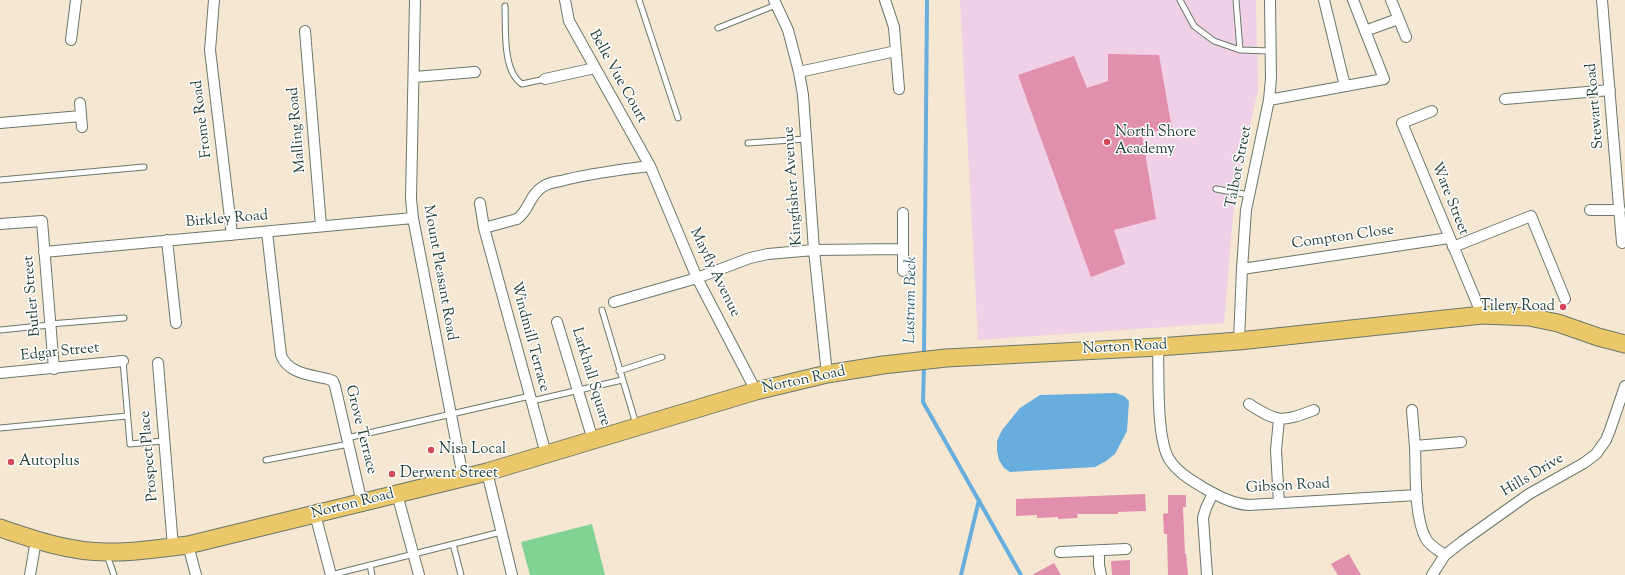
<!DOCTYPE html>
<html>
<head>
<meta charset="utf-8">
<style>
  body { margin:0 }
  canvas { display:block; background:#f5e7d1 }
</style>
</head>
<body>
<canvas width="1625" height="575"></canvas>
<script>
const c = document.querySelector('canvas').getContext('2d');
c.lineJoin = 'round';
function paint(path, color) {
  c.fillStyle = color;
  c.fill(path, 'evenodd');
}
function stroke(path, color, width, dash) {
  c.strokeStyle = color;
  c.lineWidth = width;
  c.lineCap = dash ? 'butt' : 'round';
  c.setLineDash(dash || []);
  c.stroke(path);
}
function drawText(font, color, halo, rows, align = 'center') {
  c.font = font + ' "Sorts Mill Goudy",serif';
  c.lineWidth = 3;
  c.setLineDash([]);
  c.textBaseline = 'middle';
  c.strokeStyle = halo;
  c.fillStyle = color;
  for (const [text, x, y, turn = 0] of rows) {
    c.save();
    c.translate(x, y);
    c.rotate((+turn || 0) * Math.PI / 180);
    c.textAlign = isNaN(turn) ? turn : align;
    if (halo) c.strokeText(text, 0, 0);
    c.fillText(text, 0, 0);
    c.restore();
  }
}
paint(new Path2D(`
  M960 0H1256L1258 90 1235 193 1224 323 978 340Z`), '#efd0e6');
paint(new Path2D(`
  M592 524 605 575H530L521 542Z`), '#80d395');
paint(new Path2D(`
  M1116 393 1124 396 1129 401 1127 431 1115 454 1106 461 1095 467 1010 472 1004 468 999 460 997 451V441L1002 430 1020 408 1040 395Z`), '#67addd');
stroke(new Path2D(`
  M924 357 927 0
  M924 365 923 402 1021 575
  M961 575 979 500`), '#67addd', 4);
paint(new Path2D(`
  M1108 54 1159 55 1172 129 1142 133 1156 219 1114 230 1125 264 1091 277 1018 75 1074 56 1087 88 1108 81Z
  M1145 494 1146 511 1118 512V514H1077L1078 518 1058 519V517L1037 518V515L1016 516V499Z
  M1168 495H1186V507H1183L1185 554H1186L1188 575H1168L1167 534H1164L1163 514 1168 513Z
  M1349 554 1354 563 1361 575H1338L1331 564Z
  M1130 560V575H1112L1111 561Z
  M1054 563 1061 575H1032Z`), '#e28fae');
const service = new Path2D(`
  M639 0 678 118
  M1180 0 1194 26 1214 41 1240 50 1271 51
  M1236 0 1240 50
  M505 6C506 28 502 71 522 84L545 79
  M718 28 776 5
  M748 143 806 139
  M0 180 144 167
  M1216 189 1249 195
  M602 310 636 424
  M50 324 124 318
  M0 330 50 325
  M123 361 130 444 163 441
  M619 371 662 357
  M532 401 622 380
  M0 428 127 416
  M347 438 530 396
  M266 460 349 444
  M453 544 461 575
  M107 555 114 575
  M370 565 372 575
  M331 575 501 532`);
const minor = new Path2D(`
  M214 0 210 50 232 235
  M415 0 411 199 413 218 463 477
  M565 0 569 21 650 166 697 278 756 391
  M774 0 788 30 799 72 803 95 814 250 827 374
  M885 0 894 27 899 89
  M1324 0 1345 86
  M1391 0 1406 37
  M1602 0 1622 243
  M305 31 321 226
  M1365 31 1398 19
  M71 40 76 0
  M799 72 896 51
  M415 77 475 72
  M545 79 595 68
  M1505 99 1610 90
  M1269 100 1384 79 1353 0
  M80 103 82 127
  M1432 111 1402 123 1482 315
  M0 123 81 116
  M480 203 484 228 546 454
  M1590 210H1620
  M903 213V271
  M0 224 42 221 54 369
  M484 228 517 219C529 211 529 196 541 188 547 183 554 182 561 181 590 173 620 170 650 166
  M267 232 281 355C288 374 312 375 328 379L333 381 335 386 362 503
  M167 240 176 323
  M1453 247 1531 216 1565 299
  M44 252 413 218
  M1242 269 1449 238
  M614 302 697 278 750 258 768 254 814 250 903 249
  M557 322 593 440
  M1239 341 1242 269 1246 210 1269 100 1271 78 1270 0
  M1158 347C1159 374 1156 437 1169 459 1177 472 1191 480 1204 488 1218 496 1233 504 1249 505L1417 495
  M158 363 173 547
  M0 373 123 361
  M1249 404C1278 423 1282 422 1314 410
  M1412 410C1413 422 1414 435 1415 447 1416 473 1414 517 1426 539 1430 546 1438 550 1445 555
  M1279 419 1276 450 1279 503
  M1415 446 1461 442
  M487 472 512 575
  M397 494 419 575
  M315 514 331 575
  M188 545 196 575
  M1099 550V565L1101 575
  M1060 552 1126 549
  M30 575 36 540
  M1207 575 1203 518 1206 508 1213 493
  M1432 575 1445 555 1463 541 1529 494 1584 463 1596 454 1606 440 1610 430 1625 386`);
const primary = new Path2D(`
  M0 528C35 540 70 552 107 552 134 553 161 548 188 545L487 472 756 391 827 374 883 365 946 358 1158 347 1239 341 1482 315 1529 317 1558 323 1598 337 1625 344`);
stroke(service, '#6a786b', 7);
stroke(minor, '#6a786b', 12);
stroke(primary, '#6a786b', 19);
stroke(service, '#fff', 5);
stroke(minor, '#fff', 10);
stroke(primary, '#eac769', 17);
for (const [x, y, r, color] of [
  [1107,142,4,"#d1495b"],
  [1563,307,4,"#d1495b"],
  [431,450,4,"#d1495b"],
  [11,462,4,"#d1495b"],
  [392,474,4,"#d1495b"]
]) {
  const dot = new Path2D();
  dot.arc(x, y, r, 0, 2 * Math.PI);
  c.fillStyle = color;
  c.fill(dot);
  stroke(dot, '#fff', 1.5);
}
drawText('15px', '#1f3d34', '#fff', [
  ["Belle Vue Court",617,77,61],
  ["Stewart Road",1596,106,-95],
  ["Frome Road",203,119,-97],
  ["Malling Road",298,130,-95],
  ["Talbot Street",1240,167,-79],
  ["Kingfisher Avenue",794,186,-94],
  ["Ware Street",1449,199,68],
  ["Birkley Road",227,220,-5],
  ["Compton Close",1343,238,-8],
  ["Mount Pleasant Road",439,273,80],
  ["Mayfly Avenue",714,273,64],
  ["Butler Street",33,296,-95],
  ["Windmill Terrace",529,337,75],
  ["Norton Road",1125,348,-3],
  ["Edgar Street",60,353,-6],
  ["Larkhall Square",590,377,73],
  ["Norton Road",804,381,-12],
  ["Grove Terrace",360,430,76],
  ["Prospect Place",150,456,-95],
  ["Hills Drive",1533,476,-31],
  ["Gibson Road",1288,487,-3],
  ["Norton Road",353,505,-14]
]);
drawText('15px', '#1f3d34', '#fff', [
  ["North Shore",1115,133],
  ["Academy",1115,150],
  ["Tilery Road",1555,307,"right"],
  ["Nisa Local",439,450],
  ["Autoplus",19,462],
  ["Derwent Street",400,474]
], 'left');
drawText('italic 16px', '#38646f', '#fff', [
  ["Lustrum Beck",912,300,-89]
]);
</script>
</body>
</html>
